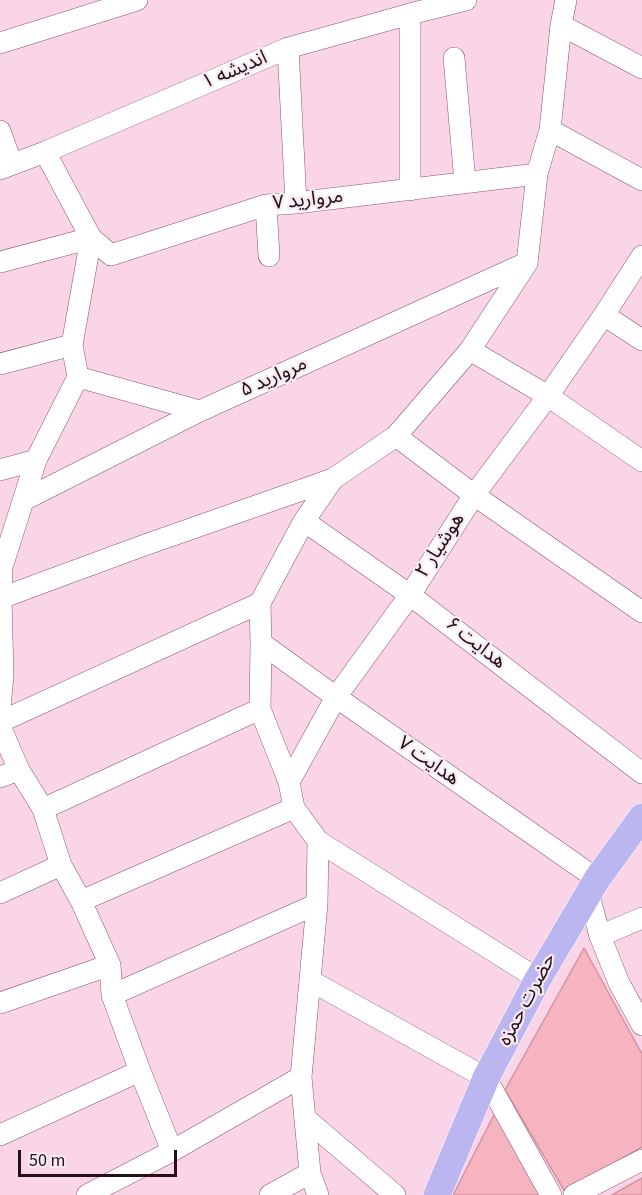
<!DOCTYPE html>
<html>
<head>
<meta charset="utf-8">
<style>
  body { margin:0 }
  #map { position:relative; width:642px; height:1195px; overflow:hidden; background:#fad5e8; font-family:"Source Sans 3",sans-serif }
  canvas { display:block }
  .scale { position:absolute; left:18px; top:1150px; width:159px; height:27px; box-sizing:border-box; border:3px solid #240f1b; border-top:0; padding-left:8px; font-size:18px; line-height:21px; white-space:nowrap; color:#240f1b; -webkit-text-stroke:4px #f7eaf1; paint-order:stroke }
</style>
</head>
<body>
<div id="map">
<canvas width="642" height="1195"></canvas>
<div class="scale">50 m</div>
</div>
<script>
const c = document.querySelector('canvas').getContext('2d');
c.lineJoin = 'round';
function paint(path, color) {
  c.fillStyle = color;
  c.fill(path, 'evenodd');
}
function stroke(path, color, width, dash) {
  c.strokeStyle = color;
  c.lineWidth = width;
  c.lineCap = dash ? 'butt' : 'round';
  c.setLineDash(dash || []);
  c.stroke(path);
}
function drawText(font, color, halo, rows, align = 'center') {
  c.font = font + ' "Source Sans 3","Noto Sans Arabic",sans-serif';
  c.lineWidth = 4.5;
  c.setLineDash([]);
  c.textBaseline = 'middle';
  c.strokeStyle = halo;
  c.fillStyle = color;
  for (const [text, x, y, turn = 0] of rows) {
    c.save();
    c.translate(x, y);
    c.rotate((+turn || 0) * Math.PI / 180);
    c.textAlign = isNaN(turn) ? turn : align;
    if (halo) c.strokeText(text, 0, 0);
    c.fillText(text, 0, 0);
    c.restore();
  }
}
const building = new Path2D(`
  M584 948 642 1054V1147L565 1192 505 1090Z
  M495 1113 540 1195H453Z
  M642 1178V1195H612Z`);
paint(building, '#f6b3c0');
stroke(building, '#d493a0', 1.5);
const minor = new Path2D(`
  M410 14V190
  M561 25 642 68
  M0 43 137 0
  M288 48 296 203
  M454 58 465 182
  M550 130 642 180
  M0 131 12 164
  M0 169 45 152 288 48 410 14 466 0
  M266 205 269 256
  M0 262 91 238 111 255 266 205 296 203 537 174
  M604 315 642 340
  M470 350 548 396 642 461
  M0 364 72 345
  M78 377 200 411
  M396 436 474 495 642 612
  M0 470 36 460
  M24 500 200 411 526 263
  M304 521 410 595 642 773
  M1 598 142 546 333 479
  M261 643 336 697 597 879
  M0 707 3 676 1 598 2 567 36 460 78 377 72 345 91 238 45 152
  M0 722 260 603
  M0 726 19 770 43 809 61 865 81 901 110 965 112 995 140 1071 172 1151
  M0 777 19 770
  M289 782 336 697 410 595 474 495 548 396 604 315 642 256
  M43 809 260 709
  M318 841 538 979
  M588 892 600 936 619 983 642 1025
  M0 893 61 865
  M81 901 294 808
  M600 936 642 918
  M311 981 486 1078 551 1195
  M112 995 317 904
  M0 1003 110 965
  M305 1118 395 1195
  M0 1135 140 1071
  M87 1195 172 1151 301 1077
  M270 1195 310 1173
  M318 1195 310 1173 301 1077 317 904 318 841 294 808 289 782 260 709 261 643 260 603 304 521 333 479 396 436 470 350 527 263 537 174 550 130 561 25 566 0
  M574 1195 642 1160`);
const major = new Path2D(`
  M437 1195 486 1078 538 979 597 879 642 817`);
stroke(minor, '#885471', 22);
stroke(major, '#fff', 28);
stroke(minor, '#fff', 21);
stroke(major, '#bbb5f0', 27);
drawText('20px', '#240f1b', '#f7eaf1', [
  ["اندیشه ۱",235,71,-23],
  ["مروارید ۷",308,201,-6],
  ["مروارید ۵",274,378,-24],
  ["هوشیار ۲",441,546,-57],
  ["هدایت ۶",475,644,38],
  ["هدایت ۷",428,762,35],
  ["حضرت حمزه",528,1000,-62]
]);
</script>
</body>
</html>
